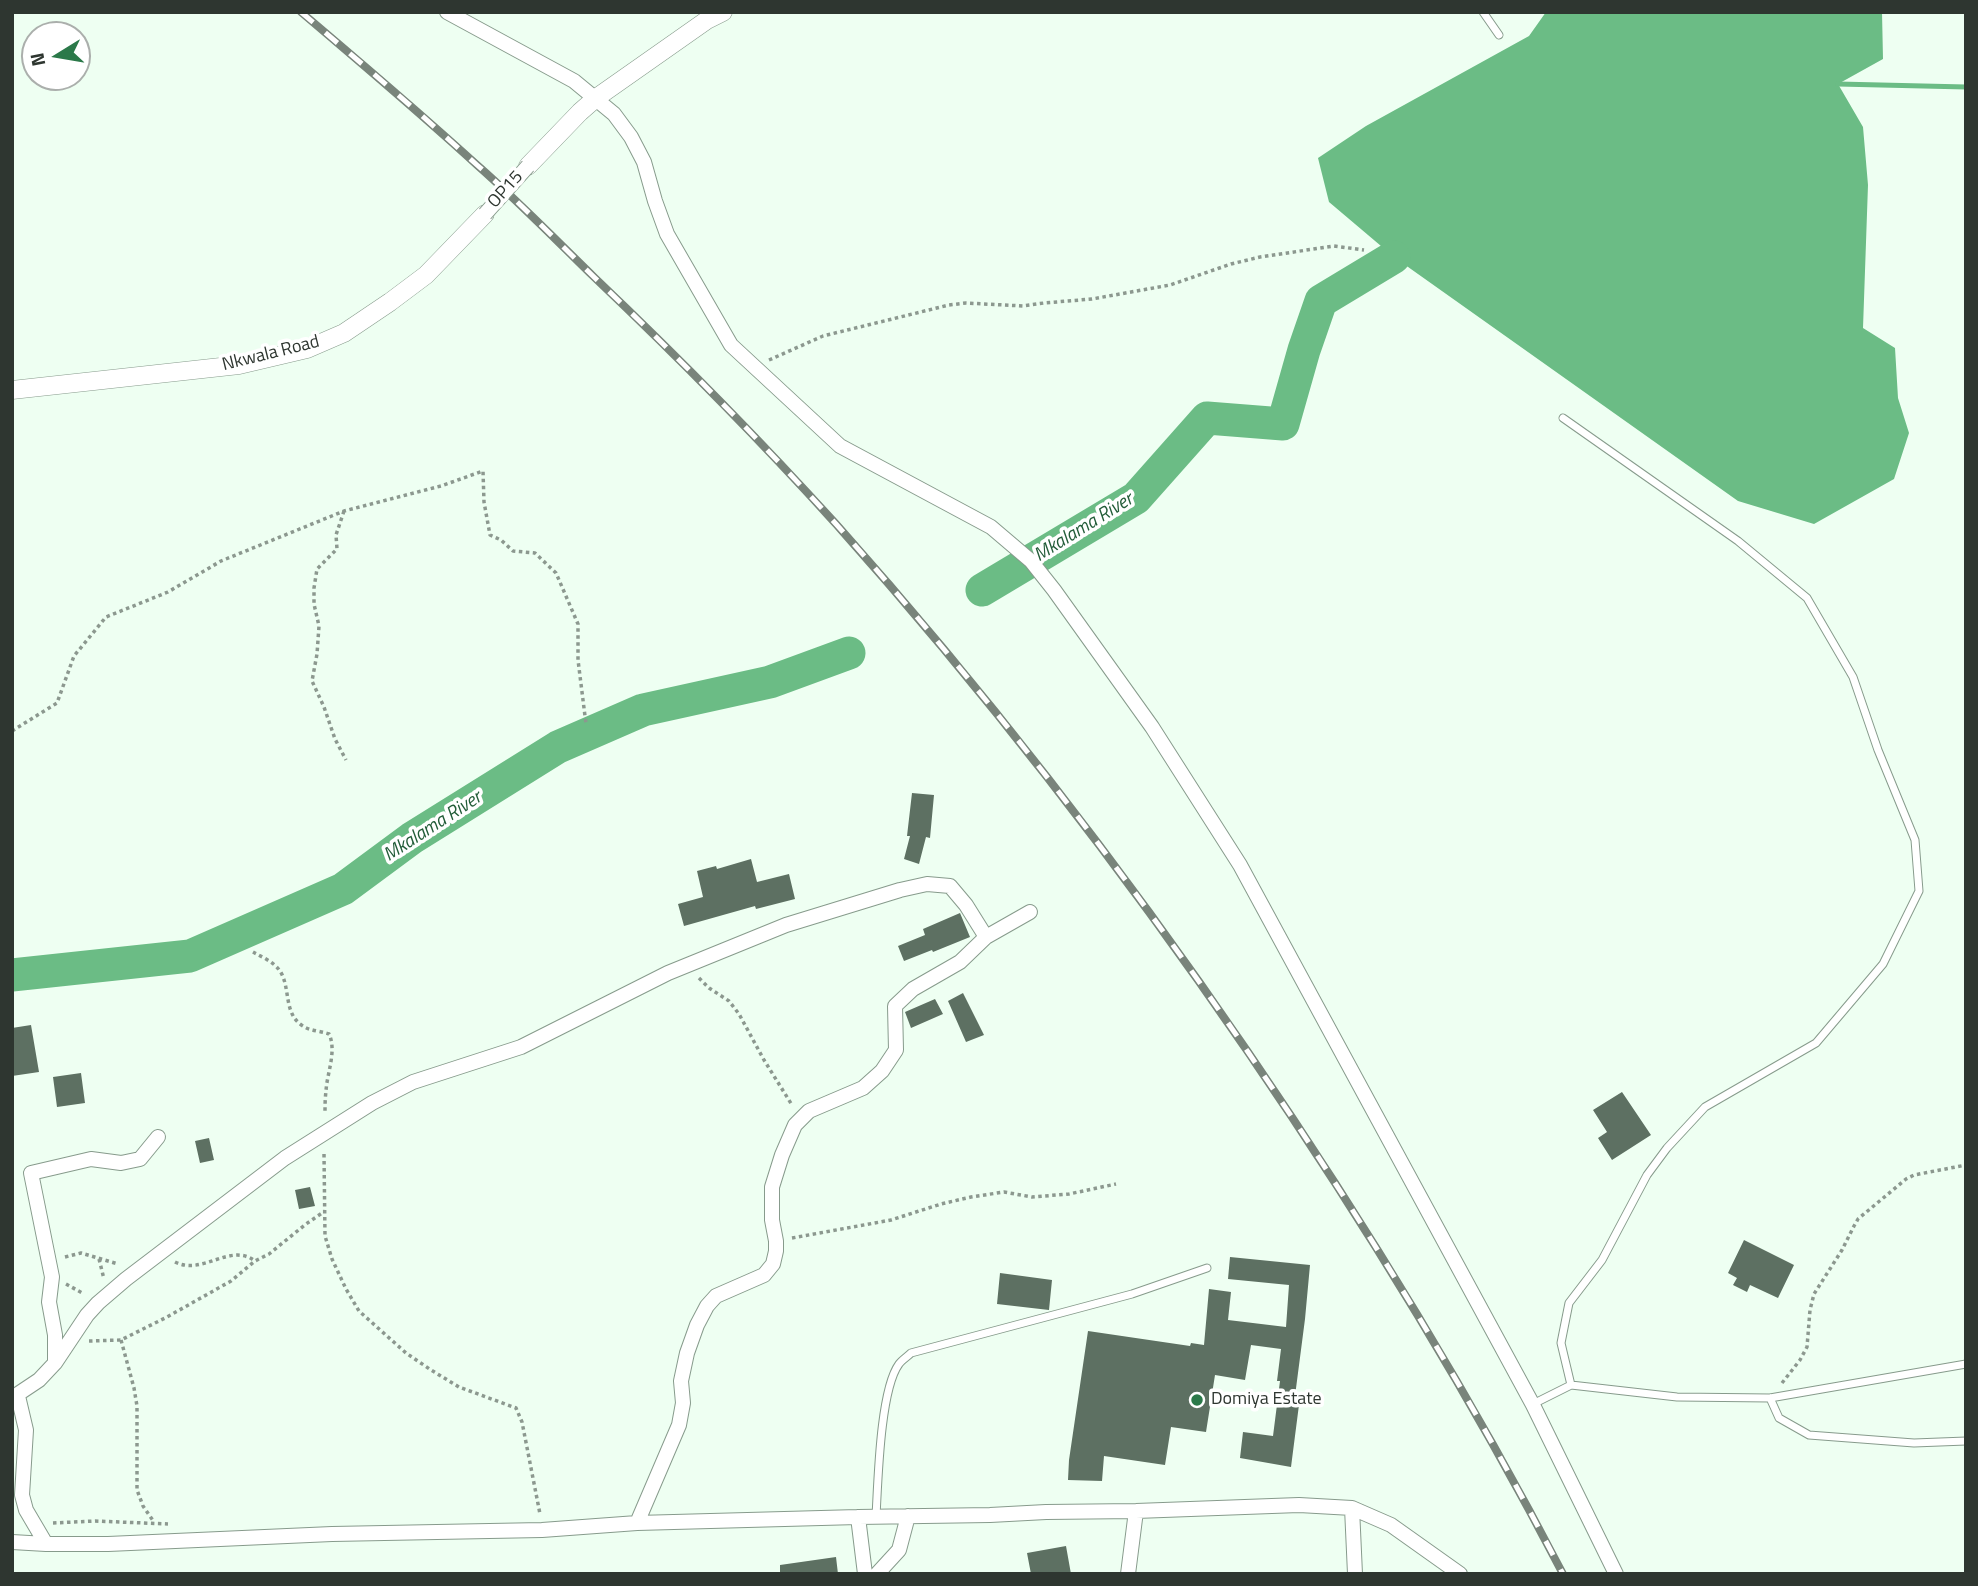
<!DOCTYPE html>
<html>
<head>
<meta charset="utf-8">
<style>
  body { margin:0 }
  #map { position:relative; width:1978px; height:1586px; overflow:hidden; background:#eefff2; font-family:"Titillium Web",sans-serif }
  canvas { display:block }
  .frame { position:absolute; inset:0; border:14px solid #2e3630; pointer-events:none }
  .north { position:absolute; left:21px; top:21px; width:70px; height:70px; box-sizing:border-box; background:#fff; border:2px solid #abafac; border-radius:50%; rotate:259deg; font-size:19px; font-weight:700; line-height:28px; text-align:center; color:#2e3630 }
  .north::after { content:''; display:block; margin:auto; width:24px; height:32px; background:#2b7949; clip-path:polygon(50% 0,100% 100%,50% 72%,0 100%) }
</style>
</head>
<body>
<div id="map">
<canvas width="1978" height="1586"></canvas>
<div class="frame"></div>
<div class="north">N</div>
</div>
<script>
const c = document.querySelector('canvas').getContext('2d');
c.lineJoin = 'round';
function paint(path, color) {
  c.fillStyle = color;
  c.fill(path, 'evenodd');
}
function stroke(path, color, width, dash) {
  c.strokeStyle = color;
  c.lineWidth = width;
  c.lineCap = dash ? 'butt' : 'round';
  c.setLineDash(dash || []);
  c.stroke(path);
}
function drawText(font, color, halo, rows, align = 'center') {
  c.font = font + ' "Titillium Web",sans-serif';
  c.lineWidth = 7;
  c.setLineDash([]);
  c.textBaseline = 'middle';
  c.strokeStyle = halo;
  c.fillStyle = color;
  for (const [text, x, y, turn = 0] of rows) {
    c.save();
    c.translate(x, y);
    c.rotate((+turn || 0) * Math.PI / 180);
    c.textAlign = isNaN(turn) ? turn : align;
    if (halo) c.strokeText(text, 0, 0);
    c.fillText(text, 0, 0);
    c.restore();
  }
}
paint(new Path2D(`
  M1546 12H1882L1883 59 1838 84 1863 127 1868 185 1863 328 1895 348 1898 398 1909 433 1894 479 1814 524 1738 501 1394 257 1329 202 1318 158 1366 126 1529 36Z`), '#6bbc85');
stroke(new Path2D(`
  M1838 84 1966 87`), '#6bbc85', 5);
stroke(new Path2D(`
  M982 590 1136 498 1207 418 1283 424 1304 350 1321 301 1394 257
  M12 975 190 956 343 889 412 838 558 747 643 710 770 682 849 653`), '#6bbc85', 33);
paint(new Path2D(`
  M912 793 934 795 930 838 926 837 919 864 904 859 910 836H907Z
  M751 859 757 882 789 874 795 899 756 909 755 906 684 926 678 904 703 897 697 871 716 866 717 869Z
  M960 913 970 937 933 952 932 950 904 961 898 946 925 935 923 929Z
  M963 993 984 1035 966 1042 948 1001Z
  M935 999 943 1014 911 1028 905 1012Z
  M31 1025 39 1072 12 1076V1028Z
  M81 1073 85 1103 57 1107 53 1077Z
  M1622 1092 1651 1135 1612 1160 1598 1138 1607 1132 1593 1110Z
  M209 1138 214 1160 200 1163 195 1141Z
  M310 1187 315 1206 299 1209 295 1190Z
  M1744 1240 1794 1265 1778 1298 1750 1285 1747 1292 1733 1285 1737 1278 1728 1273Z
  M1230 1257 1310 1265 1305 1319 1295 1396 1300 1397 1291 1467 1240 1458 1243 1432 1273 1436 1280 1381H1277L1281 1349 1251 1345 1245 1380 1215 1375 1206 1432 1171 1427 1165 1465 1104 1456 1102 1481 1068 1480 1069 1460 1088 1331 1190 1346 1191 1343 1204 1345 1209 1289 1231 1292 1228 1320 1286 1327 1289 1285 1228 1279Z
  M1000 1273 1052 1280 1049 1310 997 1304Z
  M1066 1546 1071 1574H1048V1572L1031 1574 1027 1553Z
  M836 1557 838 1574H780V1565Z`), '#5d7062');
const service = new Path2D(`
  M1483 12 1499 35
  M1563 418 1738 541 1807 598 1853 677 1878 750 1915 840 1919 891 1883 964 1816 1043 1705 1107 1667 1148 1647 1175 1602 1260 1569 1303 1561 1343 1571 1385
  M1770 1398 1779 1418 1809 1435 1914 1443 1966 1441
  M1533 1404 1571 1385 1677 1397 1770 1398 1966 1364
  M876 1516C878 1482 880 1390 899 1364 902 1360 907 1357 911 1353L1132 1294 1207 1268`);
const minor = new Path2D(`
  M447 12 574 81 614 114 631 137 644 162 655 201 667 234 731 345 840 446 991 527 1031 561 1054 590 1152 727 1240 865 1533 1405 1616 1574
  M55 1362V1335L49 1302 52 1277 31 1173 91 1159 121 1163 140 1159 158 1137
  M18 1396 26 1430 22 1495 26 1510 46 1544
  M12 1398 39 1380 55 1363 87 1315 98 1303 126 1279 285 1158 372 1103 413 1082 521 1047 668 973 786 925 900 890 927 884 950 886 966 905 986 937
  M1352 1508 1355 1574
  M858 1517 865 1574
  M637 1523 679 1425 683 1403 681 1381 687 1353 697 1325 707 1306 716 1296 764 1275 773 1264 776 1251V1241L772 1220V1187L782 1155 795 1125 809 1111 863 1088 882 1071 896 1050 895 1006 913 989 960 962 986 937 1030 912
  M12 1542 46 1544H108L332 1534 542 1530 637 1523 858 1517 990 1515 1046 1512 1136 1511 1299 1505 1352 1508 1391 1525 1460 1574
  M877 1574 899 1550 908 1516
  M1128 1574 1136 1511`);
const tertiary = new Path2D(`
  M528 166 580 112 596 98 707 20 723 12
  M12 390 239 365 307 349 344 333 390 302 426 275 485 214`);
stroke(service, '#879b8c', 9);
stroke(minor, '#879b8c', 16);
stroke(tertiary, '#879b8c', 19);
stroke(new Path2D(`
  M769 360 823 336 949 305 966 303 1023 306 1044 303 1092 299 1170 285 1231 264 1260 257 1334 246 1364 250
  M344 511 336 535 337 549 317 569 314 588V604L319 626 317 654 312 681 324 707 335 739 346 760
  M12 731 57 703 74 656 106 617 168 592 221 561 344 511 441 486 483 471 484 502 490 535 501 540 513 551 535 553 556 573 578 624V660L586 724
  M253 952C262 957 274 962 280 971 291 988 283 1014 303 1026 310 1031 321 1031 329 1034 337 1051 327 1073 326 1091 325 1099 325 1107 325 1114
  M699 978 709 988 729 1001 739 1014 764 1060 792 1105
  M324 1154 325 1236 332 1259 346 1289 359 1311 406 1353 431 1370 459 1387 516 1408 522 1422 540 1514
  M792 1238 891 1220 941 1204 971 1197 1004 1192 1032 1197 1069 1194 1116 1184
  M65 1257 81 1253 118 1264
  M99 1259 104 1279
  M175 1262C203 1276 230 1242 255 1261
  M66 1284 84 1294
  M121 1340 134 1388 137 1406V1490L143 1506 154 1522
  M89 1341 121 1340 167 1317 231 1281 255 1261 269 1254 306 1224 325 1211
  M1782 1383 1800 1360 1807 1347 1810 1310 1814 1294 1842 1250 1854 1226 1858 1219 1906 1179 1914 1175 1966 1165
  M53 1523 95 1521 168 1524`), '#8c988f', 3.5, [3.5, 3.5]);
stroke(service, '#fff', 7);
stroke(minor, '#fff', 14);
stroke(tertiary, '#fff', 18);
const rail = new Path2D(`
  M301 12C360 62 420 113 477 165 518 201 556 240 595 278 678 357 759 439 836 524 985 691 1122 868 1248 1052 1363 1220 1469 1393 1563 1574`);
stroke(rail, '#79847b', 8);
stroke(rail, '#fff', 5, [16]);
const minorBridge = new Path2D(`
  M485 214 528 166`);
stroke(minorBridge, '#879b8c', 16, []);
stroke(minorBridge, '#fff', 14);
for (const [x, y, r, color] of [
  [1197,1400,7,"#2b7949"]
]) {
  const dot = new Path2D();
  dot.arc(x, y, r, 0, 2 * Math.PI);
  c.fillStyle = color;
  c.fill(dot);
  stroke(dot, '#fff', 2.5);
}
drawText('18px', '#2e3630', '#fff', [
  ["OP15",506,190,-48],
  ["Nkwala Road",271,354,-14]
]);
drawText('18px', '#2e3630', '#fff', [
  ["Domiya Estate",1211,1400]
], 'left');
drawText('italic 19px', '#225c38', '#fff', [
  ["Mkalama River",1084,528,-32],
  ["Mkalama River",433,827,-33]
]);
</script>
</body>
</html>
